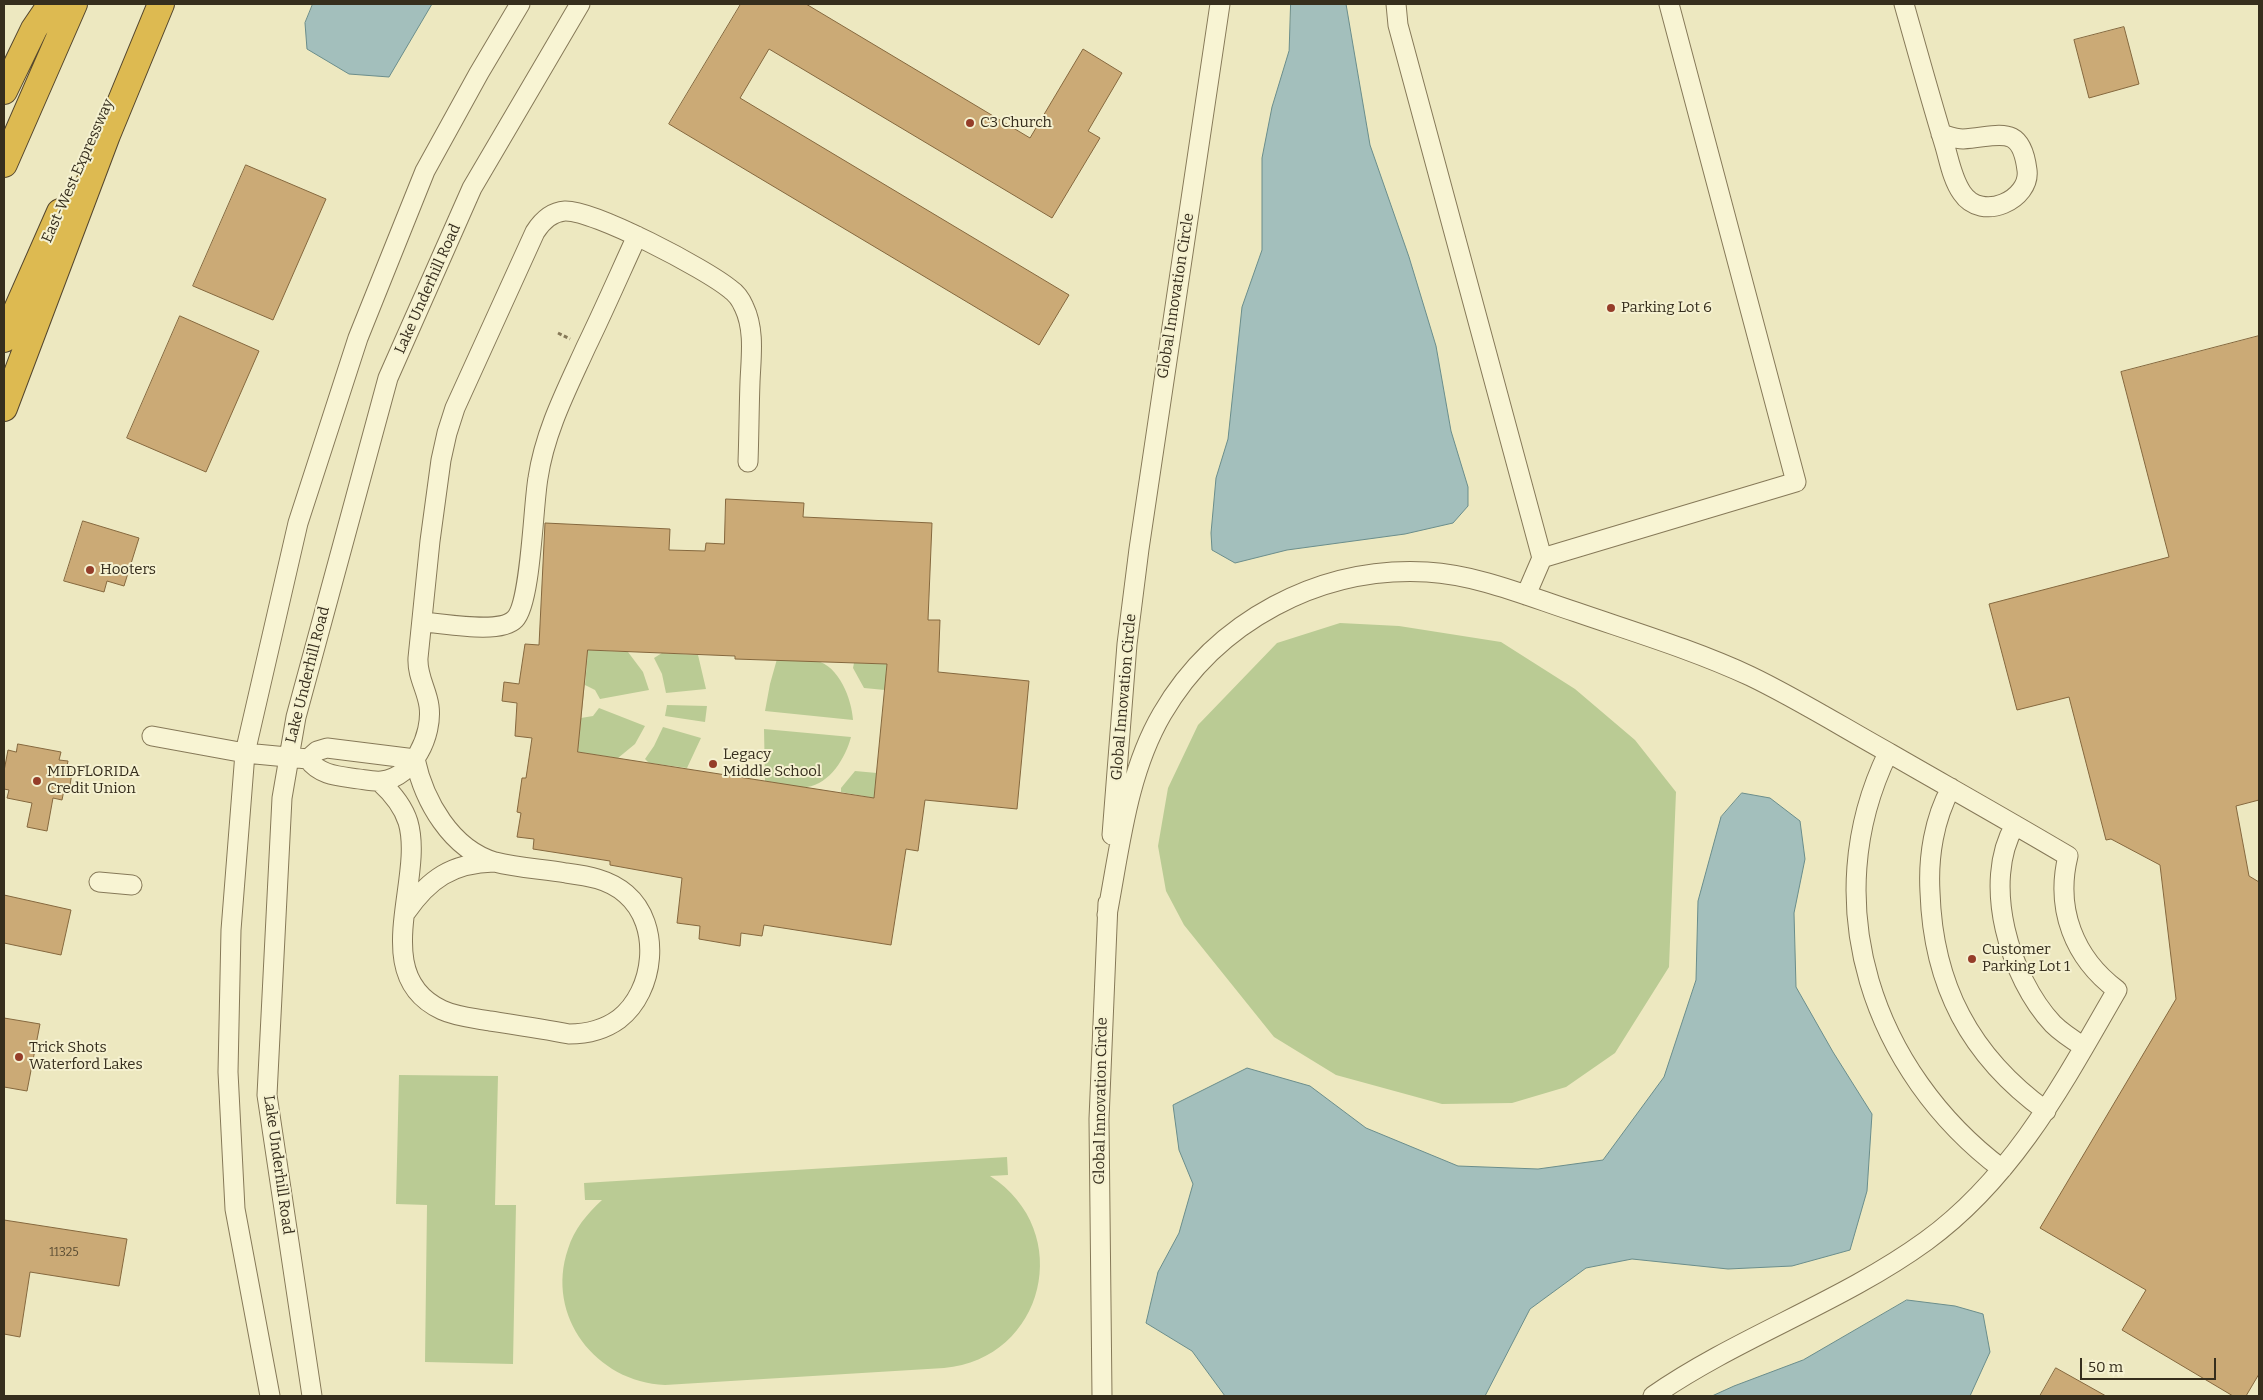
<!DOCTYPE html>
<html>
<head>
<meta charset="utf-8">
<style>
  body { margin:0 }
  #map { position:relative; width:2263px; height:1400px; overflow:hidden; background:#ede8c0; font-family:Bitter,serif }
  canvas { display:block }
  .frame { position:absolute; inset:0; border:5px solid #362e1d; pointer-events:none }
  .scale { position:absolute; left:2080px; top:1358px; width:136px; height:22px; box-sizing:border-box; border:2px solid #362e1d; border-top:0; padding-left:6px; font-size:15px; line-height:18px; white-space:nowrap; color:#362e1d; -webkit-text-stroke:4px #f5f1d0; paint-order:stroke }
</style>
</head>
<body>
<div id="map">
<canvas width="2263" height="1400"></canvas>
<div class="frame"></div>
<div class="scale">50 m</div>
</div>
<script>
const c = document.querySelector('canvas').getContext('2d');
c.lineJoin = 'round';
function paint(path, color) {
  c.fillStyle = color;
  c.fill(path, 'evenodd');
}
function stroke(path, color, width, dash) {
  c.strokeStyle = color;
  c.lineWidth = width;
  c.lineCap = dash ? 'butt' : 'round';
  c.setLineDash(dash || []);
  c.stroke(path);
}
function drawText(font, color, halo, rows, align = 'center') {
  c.font = font + ' Bitter,serif';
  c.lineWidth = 4;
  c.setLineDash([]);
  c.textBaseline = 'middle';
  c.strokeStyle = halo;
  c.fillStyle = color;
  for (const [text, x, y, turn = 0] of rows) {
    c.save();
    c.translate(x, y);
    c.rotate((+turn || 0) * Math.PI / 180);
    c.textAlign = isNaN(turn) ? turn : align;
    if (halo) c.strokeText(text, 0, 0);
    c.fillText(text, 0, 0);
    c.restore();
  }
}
paint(new Path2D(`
  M1340 623 1399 626 1501 642 1575 689 1635 740 1676 792 1669 967 1615 1053 1566 1087 1512 1103 1442 1104 1336 1075 1274 1037 1184 925 1166 891 1158 846 1168 788 1198 725 1277 643Z
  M588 650 628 652 643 672 649 690 600 699 595 690 585 685Z
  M662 653 698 655 706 689 666 693 662 674 654 658Z
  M777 659C790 659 804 658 816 661 839 665 852 700 853 720L765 711 770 684Z
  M854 663 887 664 885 690 864 688 853 668Z
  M667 705 707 706 705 722 665 716Z
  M599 708 645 726 635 744 618 758 578 752 581 718 593 716Z
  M663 727 701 738 687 768 649 763 645 759 654 746Z
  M764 729 851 737C846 757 830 784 807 787 795 789 778 783 765 781Z
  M855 771 877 773 874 798 841 792V788Z
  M399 1075 498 1076 495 1205H516L513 1364 425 1362 427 1205 396 1204Z
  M1007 1157 1008 1175 990 1176C1076 1231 1045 1359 944 1368L665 1385C596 1382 545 1316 568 1249 574 1229 587 1214 602 1200H585L584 1183Z`), '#bacb94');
const water = new Path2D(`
  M313 4H432L389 77 349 74 307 49 305 23Z
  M1291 4H1346L1370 145 1409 257 1436 346 1451 431 1468 487V506L1453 523 1405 534 1287 550 1235 563 1212 550 1211 533 1216 478 1228 439 1242 307 1262 250V158L1272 107 1289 51Z
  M1742 793 1770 798 1800 821 1805 859 1794 913 1796 987 1833 1052 1872 1114 1867 1191 1850 1250 1792 1266 1728 1269 1632 1259 1586 1268 1530 1309 1485 1396H1225L1192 1351 1146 1323 1158 1272 1179 1233 1193 1184 1179 1150 1173 1105 1247 1068 1310 1086 1366 1128 1458 1166 1538 1169 1603 1160 1664 1077 1696 980 1698 901 1721 817Z
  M1907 1300 1955 1306 1983 1314 1990 1352 1970 1396H1712L1734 1386 1803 1360Z`);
paint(water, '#a3bfbc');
stroke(water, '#6a8d8b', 1);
const building = new Path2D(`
  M741 4H806L1030 138 1083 49 1122 73 1088 131 1100 138 1052 218 769 49 740 98 1069 295 1039 345 669 124Z
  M2124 27 2139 84 2089 98 2074 40Z
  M246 165 326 199 273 320 193 286Z
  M180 316 259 351 206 472 127 438Z
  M2259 336V800L2236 806 2249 876 2259 882V1374L2246 1396H2233L2122 1330 2146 1290 2040 1228 2176 999 2160 865 2111 839 2106 840 2069 697 2017 710 1989 604 2169 557 2121 372Z
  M726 499 804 503 803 517 932 523 928 620H940L938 672 1029 681 1017 809 925 800 918 851 906 849 891 945 764 925 762 936 741 933 740 946 699 939 700 926 677 923 682 878 610 865V861L533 849 534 839 517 837 521 813 517 812 522 778H526L532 738 515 736 517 703 502 701 504 682 519 684 525 644 539 645 545 523 670 529 669 550 705 551 706 543 724 544ZM588 650 735 656V659L887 664 874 798 578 752Z
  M83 521 139 538 124 586 107 581 104 592 64 581Z
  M18 744 61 752 59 760 68 761 66 771 72 773 69 791 64 790 62 800 53 798 47 831 27 827 32 803 7 798 9 790 4 789V771L8 750 16 752Z
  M4 895 71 910 61 955 4 943Z
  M4 1018 40 1024 27 1091 4 1087Z
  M4 1220 127 1239 119 1286 30 1272 20 1337 4 1334Z
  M2056 1368 2106 1396H2040Z`);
paint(building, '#cbaa76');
stroke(building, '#85683e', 1);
const minor = new Path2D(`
  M1396 4 1398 25 1542 558 1526 595
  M1904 4C1917 50 1930 97 1944 143 1949 159 1952 179 1962 193 1982 223 2031 199 2027 170 2021 122 1998 137 1963 139 1956 139 1948 136 1941 134
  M1542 558 1796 482 1669 4
  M422 622C443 623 500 635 515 619 531 603 533 506 538 478 545 431 567 389 586 347 604 310 620 273 637 236
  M152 736 245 753 308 759C320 776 340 776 359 779 366 780 375 782 382 781 413 777 433 735 429 706 427 690 417 676 418 658L430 541 441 460 447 433 455 408 535 232C542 221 551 212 565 211 594 210 706 269 730 289 736 293 741 300 744 307 755 330 751 357 750 382 749 409 749 436 748 462
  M1888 753C1815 903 1873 1072 2002 1169
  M308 759 317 751 327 748 415 759
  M380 782C392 793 403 806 408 822 425 880 367 975 442 1010 457 1017 475 1018 490 1021 516 1025 543 1029 569 1034 587 1034 604 1030 619 1019 655 991 662 925 626 894 609 879 588 876 566 873 543 869 518 868 495 862 451 849 424 801 415 759
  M1951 788C1934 819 1928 857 1930 892 1933 985 1970 1056 2046 1111
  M2015 825C1981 883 2010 978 2053 1024 2062 1033 2073 1040 2084 1047
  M1112 835 1127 644 1139 549 1220 4
  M99 882 132 885
  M406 912C429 879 452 863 494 862
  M1107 915C1120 847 1127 774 1162 714 1216 621 1320 566 1427 572 1478 575 1527 596 1576 612 1634 632 1694 650 1750 676 1798 699 1844 728 1891 754 1950 788 2009 821 2068 856 2055 909 2074 958 2117 990 2064 1082 2014 1177 1926 1241 1842 1302 1738 1337 1653 1396
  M270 1396 235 1209 228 1072 231 930 245 753 298 523 358 338 425 171 479 73 520 4
  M312 1396 267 1095 282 798 296 717 388 378 472 188 580 4
  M1102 1396 1099 1119 1108 903`);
const highway = new Path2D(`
  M4 91 34 29 51 4
  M4 164 74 4
  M4 339 60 212
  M4 408 107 135 161 4`);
stroke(minor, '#867958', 21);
stroke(highway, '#54462d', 28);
stroke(new Path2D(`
  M558 333 570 339`), '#867958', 3, [4, 2.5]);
stroke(minor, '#f8f4d3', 19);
stroke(highway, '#ddba51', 26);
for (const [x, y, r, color] of [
  [970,123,5,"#953d29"],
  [1611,308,5,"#953d29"],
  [90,570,5,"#953d29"],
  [713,764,5,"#953d29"],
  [37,781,5,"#953d29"],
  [1972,959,5,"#953d29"],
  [19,1057,5,"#953d29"]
]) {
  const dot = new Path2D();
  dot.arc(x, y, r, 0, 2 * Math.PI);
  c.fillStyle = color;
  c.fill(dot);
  stroke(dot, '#f5f1d0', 2);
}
drawText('12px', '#5b4d33', null, [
  ["11325",64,1253]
]);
drawText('15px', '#362e1d', '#f5f1d0', [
  ["C3 Church",980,123],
  ["Parking Lot 6",1621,308],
  ["Hooters",100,570],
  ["Legacy",723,755],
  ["Middle School",723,772],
  ["MIDFLORIDA",47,772],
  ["Credit Union",47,789],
  ["Customer",1982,950],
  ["Parking Lot 1",1982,967],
  ["Trick Shots",29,1048],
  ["Waterford Lakes",29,1065]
], 'left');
drawText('15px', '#362e1d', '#f5f1d0', [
  ["East-West Expressway",78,171,-66],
  ["Lake Underhill Road",428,289,-66],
  ["Global Innovation Circle",1176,296,-81],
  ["Lake Underhill Road",308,675,-76],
  ["Global Innovation Circle",1124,697,-85],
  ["Global Innovation Circle",1101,1101,-89],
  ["Lake Underhill Road",278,1165,82]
]);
</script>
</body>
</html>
